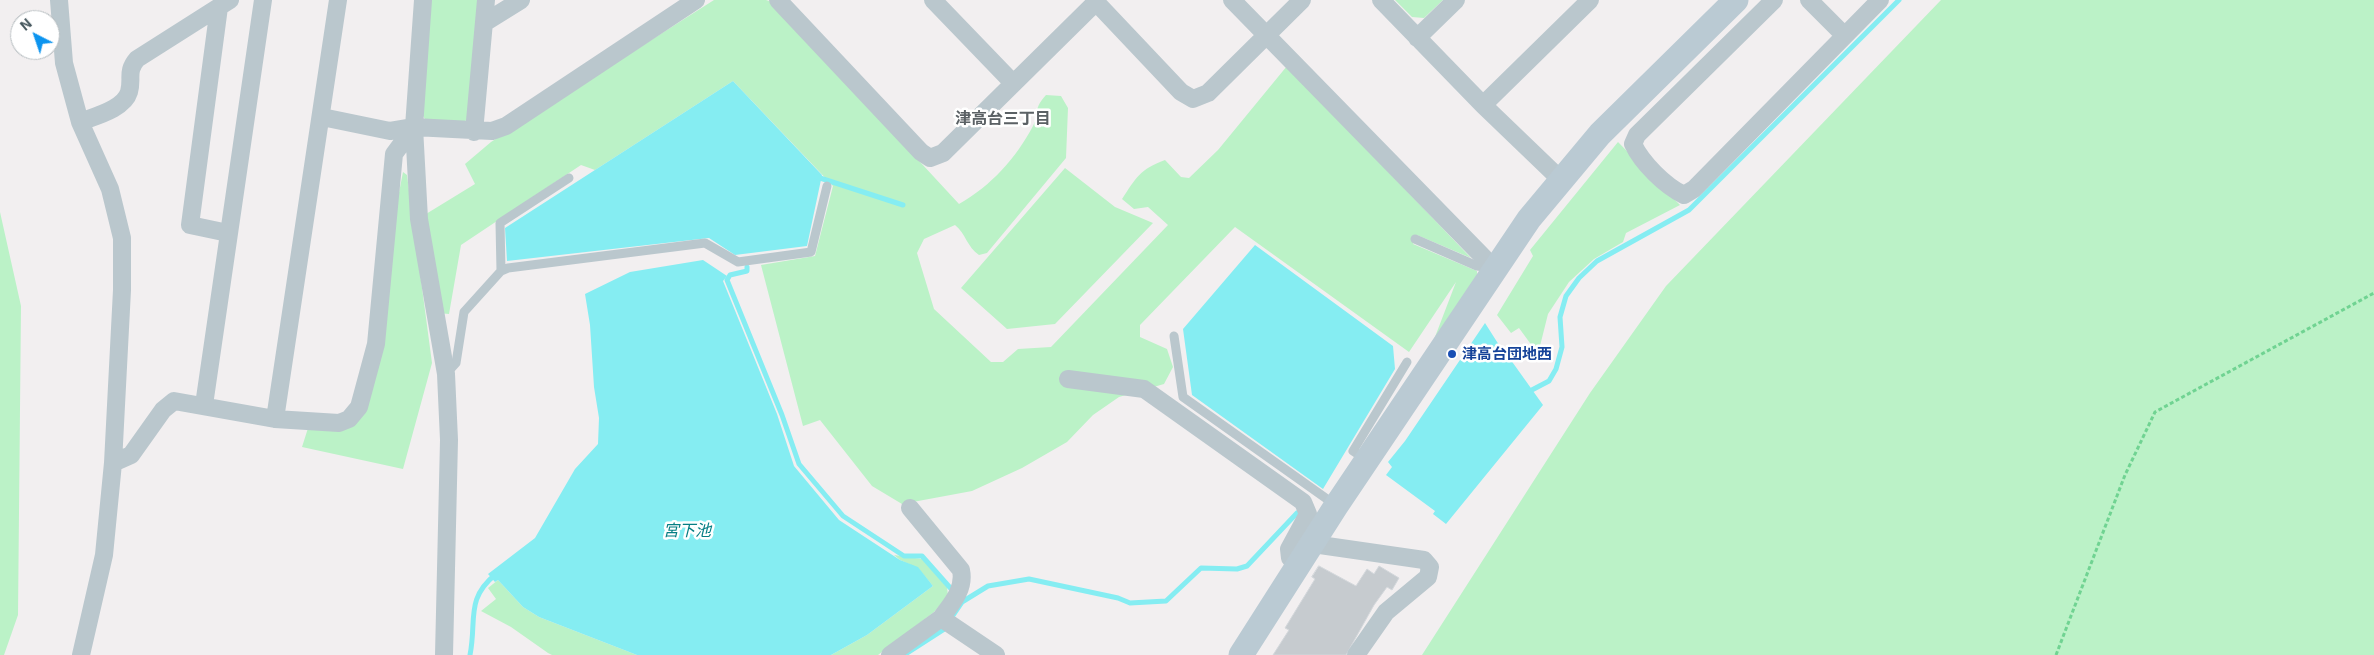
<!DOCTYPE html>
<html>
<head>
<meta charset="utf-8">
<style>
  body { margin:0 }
  #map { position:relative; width:2374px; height:655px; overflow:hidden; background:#f2eff0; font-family:"Exo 2",sans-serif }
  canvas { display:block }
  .north { position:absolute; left:10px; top:10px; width:50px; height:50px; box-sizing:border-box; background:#fff; border:1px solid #b5bcbf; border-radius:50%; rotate:319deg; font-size:14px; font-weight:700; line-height:20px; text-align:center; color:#46575e }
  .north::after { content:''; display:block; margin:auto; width:18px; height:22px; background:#0c94ef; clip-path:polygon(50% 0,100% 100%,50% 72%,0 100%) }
</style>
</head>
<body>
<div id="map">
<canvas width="2374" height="655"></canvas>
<div class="north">N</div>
</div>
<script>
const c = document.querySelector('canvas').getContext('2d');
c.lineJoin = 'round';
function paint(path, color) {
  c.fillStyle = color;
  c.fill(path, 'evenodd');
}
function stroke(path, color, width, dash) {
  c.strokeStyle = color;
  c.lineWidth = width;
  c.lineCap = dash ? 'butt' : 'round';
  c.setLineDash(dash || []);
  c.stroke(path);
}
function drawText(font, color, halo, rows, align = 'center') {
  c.font = font + ' "Exo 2","Noto Sans JP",sans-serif';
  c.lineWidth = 5;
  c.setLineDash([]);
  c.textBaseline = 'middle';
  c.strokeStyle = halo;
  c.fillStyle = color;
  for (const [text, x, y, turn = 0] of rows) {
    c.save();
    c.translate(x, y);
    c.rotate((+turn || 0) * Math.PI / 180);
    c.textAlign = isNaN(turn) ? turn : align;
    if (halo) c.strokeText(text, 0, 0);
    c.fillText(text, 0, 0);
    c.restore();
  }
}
paint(new Path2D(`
  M429 0H481L470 117 463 123 426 121 422 114Z
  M714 0H766L772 2 959 204C991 186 1016 158 1033 126 1040 114 1032 110 1046 95L1061 96 1068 108 1066 158 987 253 979 255C967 247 966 234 955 225L924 239 917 253 934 309 991 362H1003L1018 349 1051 347 1168 225 1148 207 1134 209 1122 199C1136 178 1140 169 1165 160L1181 177 1189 178 1218 150 1287 66 1471 258 1417 235 1413 244 1477 271V276L1430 350 1456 282 1409 352 1235 227 1140 325V337L1167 349 1173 367 1164 384 1119 397 1093 415 1067 442 1022 468 972 491 902 504 872 486 820 420 803 426 761 265 815 256 833 186 733 81 595 170 581 165 461 245 449 314 438 313 426 214 475 184 465 164 491 142Z
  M1395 0H1443L1424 18 1412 17Z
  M1941 0H2374V655H1422L1590 393 1666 286Z
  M1618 142 1680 205 1626 233 1623 242 1594 259 1569 282 1548 314 1538 354 1519 328 1511 333 1497 315 1533 256 1530 250Z
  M1065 168 1115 207 1153 223 1055 324 1007 329 961 288Z
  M403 172 407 175 432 363 403 469 302 447 309 425 354 423Z
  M0 212 21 306 18 615 4 655H0Z
  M894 555 922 559 947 587 948 596 934 612 878 655H831L867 635 933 586 918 568 900 560Z
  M498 580 523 607 539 617 637 655H552L548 653 511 627 481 611 496 599 488 588Z`), '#bbf2c7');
paint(new Path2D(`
  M733 81 822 175 807 246 735 255 709 238 507 261 505 228Z
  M1255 245 1393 346 1395 369 1323 489 1192 395 1183 329Z
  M703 260 727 276 723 281 777 414 794 466 839 520 900 560 918 567 933 586 867 635 831 655H637L539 617 523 607 498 580 495 582 488 574 535 538 575 469 598 444 599 418 594 387 590 325 585 294 630 272Z
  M1485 323 1506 356H1508L1543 405 1446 524 1433 514 1435 511 1386 475 1392 467 1388 462 1405 441Z`), '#85edf2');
stroke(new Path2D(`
  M817 177 903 205
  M747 267V271L730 275 727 280 782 415 799 464 843 516 904 556H922L953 591
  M1528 392 1549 381 1556 369 1562 347 1560 317 1566 296 1579 278 1597 261 1689 210 1899 0
  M470 655C477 620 465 599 496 574
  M904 655 943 630 962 602 988 586 1029 579 1118 598 1130 603 1166 601 1201 568 1237 569 1247 566 1297 513`), '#85edf2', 5);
const building = new Path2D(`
  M1319 566 1356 586 1367 569 1374 574 1379 566 1399 578 1392 590 1387 587 1374 605 1346 655H1273L1289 630 1285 628 1315 579 1312 577Z`);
paint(building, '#c6cbcf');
stroke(building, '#d3d7db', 1);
stroke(new Path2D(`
  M2056 655 2125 475 2155 412 2374 293`), '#70d392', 3, [4, 2.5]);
stroke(new Path2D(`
  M1415 239 1477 266 1492 268
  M501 271 500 223 569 178
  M1174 336 1183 397 1334 504
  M446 374 456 363 464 312 501 271 508 268 705 243 738 262 811 252 827 186
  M1365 459 1353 451 1407 362`), '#bac7cd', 9);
stroke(new Path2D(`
  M59 0 64 63 80 122 110 189 122 238V290L113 463 104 555 81 655
  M423 0 414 127 419 219 446 374 449 440 444 655
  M778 0 921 152 930 158 943 153 1096 2
  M933 0 1013 83
  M1094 0 1181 92 1193 99 1208 93 1302 0
  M1232 0 1495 269
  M1381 0 1483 105 1560 179
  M1774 0 1637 135 1633 144C1642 163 1665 186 1684 195L1694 189 1880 0
  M1809 0 1844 35
  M219 7 190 225 228 233
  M484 23 521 0
  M1417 38 1456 0
  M1483 105 1590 0
  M322 117 390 131 414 127 492 131 506 126 696 0
  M80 122C95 116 124 109 129 92 133 78 126 72 137 59L230 0
  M474 132 486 0
  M1068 379 1144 389 1303 502 1308 514 1289 549 1290 558 1299 566
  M204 405 263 0
  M275 419 338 0
  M113 463 131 455 163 410 174 401 275 419 339 423 349 419 359 407 376 344 394 154 414 127
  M910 508 961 570C965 589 952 603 941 618
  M1313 544 1424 560 1430 567 1428 577 1386 612 1356 655
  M890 655 941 618 996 655`), '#bac7cd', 18);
stroke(new Path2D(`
  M1241 655 1336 506 1529 219 1600 134 1736 0`), '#bacad3', 25);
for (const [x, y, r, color] of [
  [1452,354,5,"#1a4fb4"]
]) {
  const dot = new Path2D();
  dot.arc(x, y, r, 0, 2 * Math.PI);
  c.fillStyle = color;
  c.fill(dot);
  stroke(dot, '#fff', 2);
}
drawText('bold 15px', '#164399', '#fff', [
  ["津高台団地西",1462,354]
], 'left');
drawText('bold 16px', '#5b6165', '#fff', [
  ["津高台三丁目",1003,119]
]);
drawText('italic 16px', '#067e84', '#fff', [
  ["宮下池",687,531]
]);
</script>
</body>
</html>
